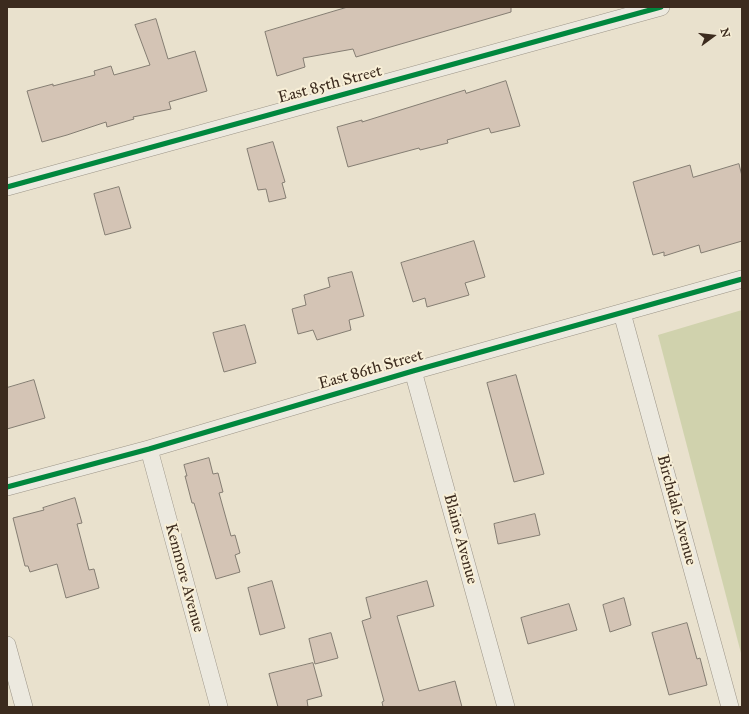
<!DOCTYPE html>
<html>
<head>
<meta charset="utf-8">
<style>
  body { margin:0 }
  #map { position:relative; width:749px; height:714px; overflow:hidden; background:#e9e1cd; font-family:"IM FELL Great Primer",serif }
  canvas { display:block }
  .frame { position:absolute; inset:0; border:8px solid #3c2b1e; pointer-events:none }
  .north { position:absolute; left:693px; top:16px; width:40px; height:40px; -webkit-text-stroke:3px #f8efd7; paint-order:stroke; rotate:75deg; font-size:11px; font-weight:700; line-height:16px; text-align:center; color:#3c2b1e }
  .north::after { content:''; display:block; margin:auto; width:14px; height:18px; background:#3c2b1e; clip-path:polygon(50% 0,100% 100%,50% 72%,0 100%) }
</style>
</head>
<body>
<div id="map">
<canvas width="749" height="714"></canvas>
<div class="frame"></div>
<div class="north">N</div>
</div>
<script>
const c = document.querySelector('canvas').getContext('2d');
c.lineJoin = 'round';
function paint(path, color) {
  c.fillStyle = color;
  c.fill(path, 'evenodd');
}
function stroke(path, color, width, dash) {
  c.strokeStyle = color;
  c.lineWidth = width;
  c.lineCap = dash ? 'butt' : 'round';
  c.setLineDash(dash || []);
  c.stroke(path);
}
function drawText(font, color, halo, rows, align = 'center') {
  c.font = font + ' "IM FELL Great Primer",serif';
  c.lineWidth = 4;
  c.setLineDash([]);
  c.textBaseline = 'middle';
  c.strokeStyle = halo;
  c.fillStyle = color;
  for (const [text, x, y, turn = 0] of rows) {
    c.save();
    c.translate(x, y);
    c.rotate((+turn || 0) * Math.PI / 180);
    c.textAlign = isNaN(turn) ? turn : align;
    if (halo) c.strokeText(text, 0, 0);
    c.fillText(text, 0, 0);
    c.restore();
  }
}
paint(new Path2D(`
  M742 310V657L658 335Z`), '#d0d2ad');
const building = new Path2D(`
  M348 7H511V12L356 57 353 49 303 58 305 67 277 76 265 32Z
  M156 19 168 59 195 51 207 91 169 102 171 109 133 117 134 119 107 127 106 122 67 135 42 142 27 91 53 84V86L95 75 94 71 111 66 114 75 150 65 135 25Z
  M506 81 520 126 491 133 489 128 447 140 448 143 420 150 419 148 348 167 337 127 362 120V122L465 90 466 93Z
  M273 142 285 182 282 183 286 198 269 202 266 189 258 190 247 149Z
  M739 164 742 176V241L701 253 699 245 664 256V252L653 255 633 182 690 165 693 177Z
  M119 187 131 228 105 235 94 194Z
  M474 241 485 277 465 283 469 295 427 307 425 298 413 302 401 263Z
  M352 272 364 316 349 320 351 330 317 340 313 330 298 334 292 309 306 305 304 295 330 287 328 278Z
  M245 325 256 363 224 372 213 333Z
  M516 375 544 474 514 482 487 383Z
  M34 380 45 418 7 429V388Z
  M209 458 213 474 218 473 223 492 219 493 231 536 235 535 240 553 235 555 240 572 216 579 194 503H192L185 476H187L184 465Z
  M75 498 82 523 77 524 89 570 94 569 99 588 66 598 57 564 30 572 28 566H25L13 518 44 510 43 508Z
  M535 514 540 535 498 544 494 524Z
  M272 581 285 628 260 635 248 588Z
  M427 581 434 606 397 616 419 691 455 681 462 707H383L382 702 384 701 362 621 371 618 366 598Z
  M624 598 631 625 610 632 603 605Z
  M569 604 577 630 528 644 521 618Z
  M687 623 697 659 700 658 707 685 669 695 652 633Z
  M331 633 338 658 315 664 309 639Z
  M313 663 322 696 307 700 308 707H278L269 674Z`);
paint(building, '#d4c4b5');
stroke(building, '#847d72', 1);
const minor = new Path2D(`
  M7 187 661 7
  M622 313 730 707
  M413 371 506 707
  M149 449 219 707
  M7 487 149 449 413 371 742 279
  M7 645 24 707`);
stroke(minor, '#9d9689', 18);
stroke(minor, '#ece9df', 17);
stroke(new Path2D(`
  M7 187 661 7
  M7 487 149 449 413 371 742 279`), '#00873e', 5);
drawText('16px', '#3c2b1e', '#f8efd7', [
  ["East 85th Street",330,85,-15],
  ["East 86th Street",371,370,-16],
  ["Birchdale Avenue",676,510,75],
  ["Blaine Avenue",460,539,75],
  ["Kenmore Avenue",184,578,75]
]);
</script>
</body>
</html>
